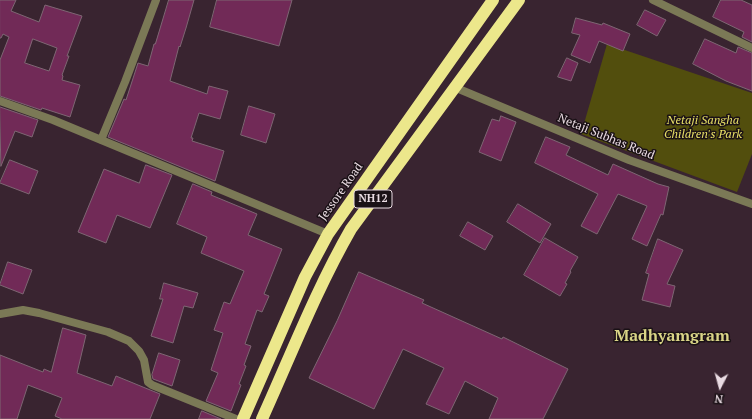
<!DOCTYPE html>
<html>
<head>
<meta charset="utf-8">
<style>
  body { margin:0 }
  #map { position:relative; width:752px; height:419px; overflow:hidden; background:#392430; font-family:"PT Serif",serif }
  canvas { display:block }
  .north { position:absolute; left:700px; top:367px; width:40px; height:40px; -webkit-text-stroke:3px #1a1116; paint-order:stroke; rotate:186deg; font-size:11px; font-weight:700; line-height:16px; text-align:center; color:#e9dbe2 }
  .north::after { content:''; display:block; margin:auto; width:14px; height:18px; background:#e9dbe2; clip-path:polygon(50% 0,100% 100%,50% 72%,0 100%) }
</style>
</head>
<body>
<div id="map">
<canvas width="752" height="419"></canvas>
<div class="north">N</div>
</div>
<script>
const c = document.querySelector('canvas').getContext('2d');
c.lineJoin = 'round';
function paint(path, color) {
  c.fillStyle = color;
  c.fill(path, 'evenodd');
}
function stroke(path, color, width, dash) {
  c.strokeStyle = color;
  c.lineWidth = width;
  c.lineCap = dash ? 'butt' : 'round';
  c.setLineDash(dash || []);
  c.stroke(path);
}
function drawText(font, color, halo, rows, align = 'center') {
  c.font = font + ' "PT Serif",serif';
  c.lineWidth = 3;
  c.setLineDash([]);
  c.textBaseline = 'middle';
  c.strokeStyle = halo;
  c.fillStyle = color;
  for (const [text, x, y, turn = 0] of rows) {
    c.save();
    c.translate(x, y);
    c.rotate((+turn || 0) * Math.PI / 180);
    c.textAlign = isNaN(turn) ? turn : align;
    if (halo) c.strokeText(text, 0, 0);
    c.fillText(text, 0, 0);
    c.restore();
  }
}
paint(new Path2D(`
  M607 44 752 93V154L737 192 581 134Z`), '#524e0d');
const building = new Path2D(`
  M0 0H16L11 11 39 22 45 5 82 16 67 56H69L62 75 63 76 62 80 80 85 70 117 42 108 41 110 0 96V60L9 37 3 34 1 38H0ZM33 39 57 48 49 71 25 63Z
  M169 0H194L186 28 180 47 179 46 170 81 207 94 209 86 228 91 220 119 199 113 191 138H193L192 141 224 151 215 181 108 137 124 99 126 100 138 63 148 66 154 44H155Z
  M217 0H292L279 46 210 27Z
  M721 0H741L752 5V42L742 37 744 32 713 17Z
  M645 10 666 20 657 36 637 25Z
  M576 18 602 25 603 23 630 34 623 51 599 41 590 63 571 55 580 35 572 33Z
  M705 39 736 53 738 47 752 53V91L726 81 693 64Z
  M567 58 578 63 571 81 558 77Z
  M249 106 275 114 266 143 241 135Z
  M0 107 38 120 32 137 15 131 1 166Z
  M501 116 516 122 501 161 479 152 492 119 499 121Z
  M546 137 570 147 566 155 608 175 613 164 658 184 669 187 663 215 661 214 647 246 632 239 647 206 618 194 597 234 581 226 598 194 535 163Z
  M10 160 38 171 29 194 0 183Z
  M146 165 172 175 150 228 117 215 106 243 78 232 104 169 139 183Z
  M193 184 212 192 211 195 257 214 248 235 282 249 264 294 269 296 262 312 257 310 245 344 251 346 244 365 246 366 239 384 241 385 231 411 206 401 218 373 211 370 223 333 214 330 224 302 230 304 244 271 201 253 207 237 177 224Z
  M518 204 551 224 540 243 507 222Z
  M468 222 493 236 485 250 460 236Z
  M545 238 578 257 570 271 571 272 565 283 567 284 560 296 524 275Z
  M658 239 683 250 667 284 675 286 670 307 642 300 649 274 646 273Z
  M8 262 32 270 23 294 0 285Z
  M359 272 424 300 422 303 502 339 503 337 568 369 543 419H489L498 398 465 381 449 414 426 404 444 368 403 349 374 409 309 378 337 321Z
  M164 283 198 293 193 308 184 306 173 343 151 336 163 299H160Z
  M63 328 86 335 77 373 112 386 116 376 160 394 150 419H62L55 416 62 398 28 385 17 419H0V355L43 372 44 369 51 372Z
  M159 353 180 360 172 386 153 379 152 375Z
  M202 411 221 419H199Z`);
paint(building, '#712a57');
stroke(building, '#7e6673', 1);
stroke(new Path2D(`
  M653 0 752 48
  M454 87 629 160 752 204
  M0 101 53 120 328 234
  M101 140 125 82 156 0
  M0 314 23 310 39 313 108 332 129 341 139 351 144 360 148 382 152 385 236 419`), '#7b7956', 8);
stroke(new Path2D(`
  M243 419 305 277 328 234 493 0
  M262 419C291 355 316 290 351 229L519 0`), '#ece78b', 12);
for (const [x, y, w] of [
  [373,199,38]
]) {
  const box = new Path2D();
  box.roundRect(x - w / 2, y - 9, w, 18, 3);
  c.fillStyle = '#1a1116';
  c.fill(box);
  stroke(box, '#e9dbe2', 1);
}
drawText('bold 11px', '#e9dbe2', null, [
  ["NH12",373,199]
]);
drawText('italic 12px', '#e8e066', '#1a1116', [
  ["Netaji Sangha",703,121],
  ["Children's Park",703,135]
]);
drawText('12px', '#e9dbe2', '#1a1116', [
  ["Netaji Subhas Road",606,137,22],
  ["Jessore Road",341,192,-55]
]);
drawText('bold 16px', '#dad587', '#1a1116', [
  ["Madhyamgram",672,336]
]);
</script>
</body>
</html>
